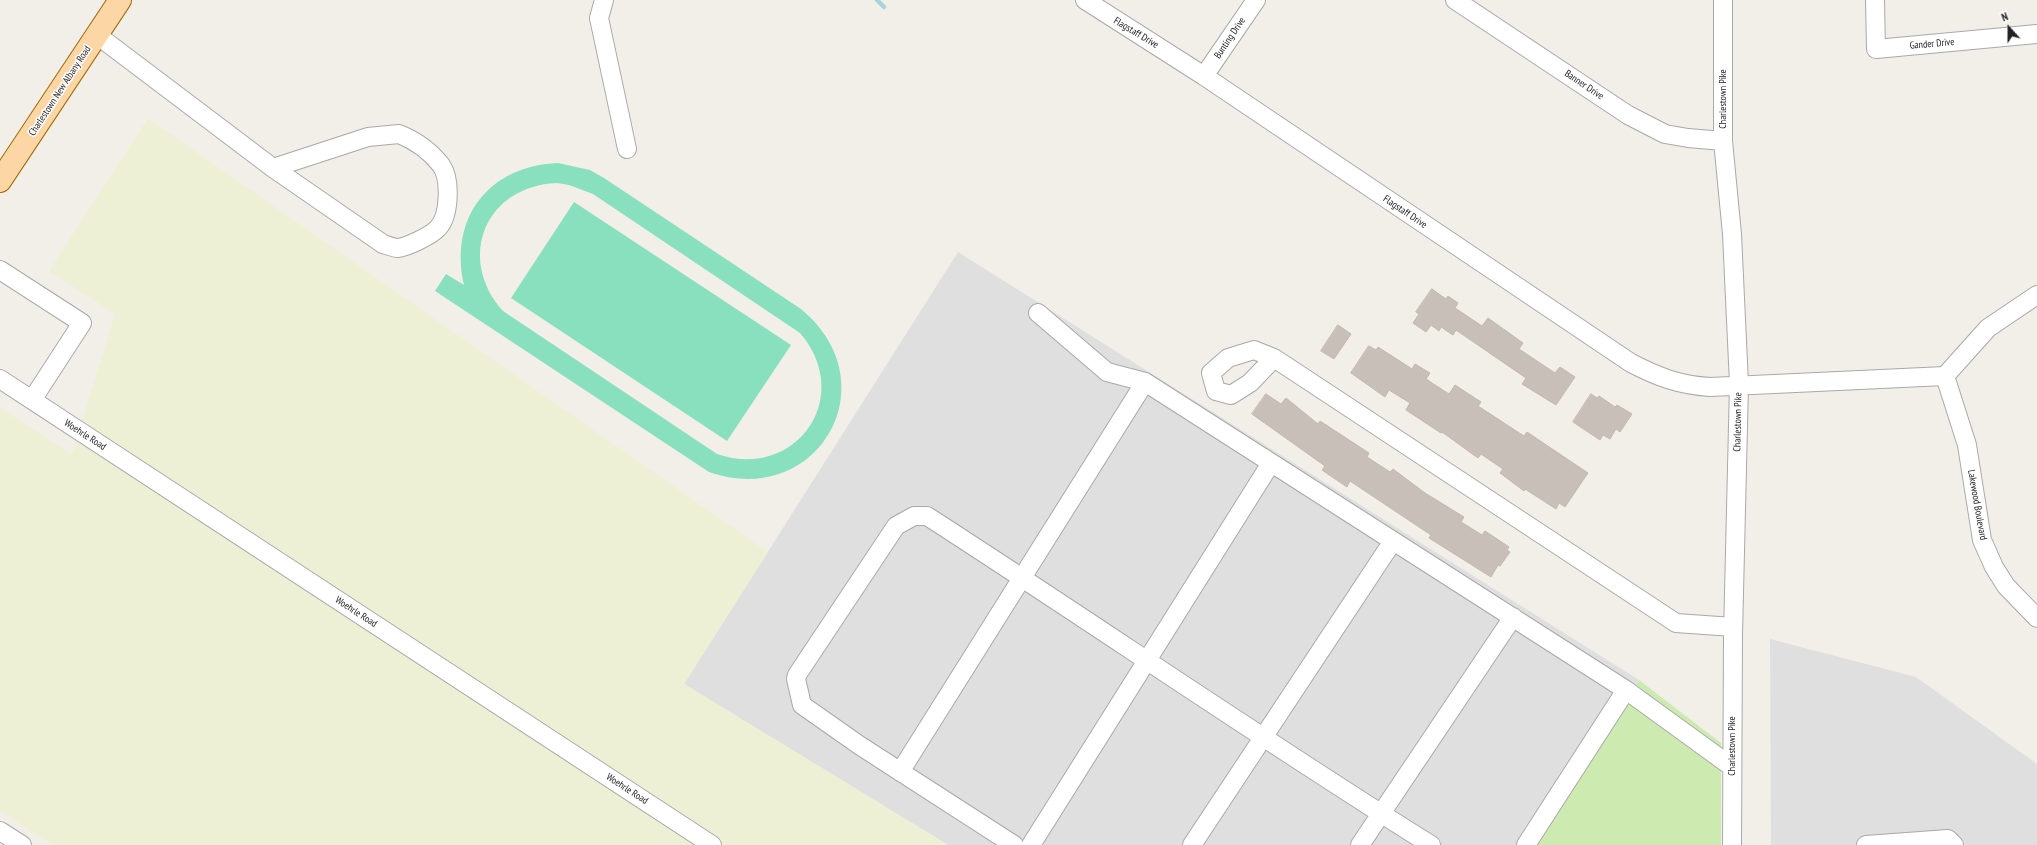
<!DOCTYPE html>
<html>
<head>
<meta charset="utf-8">
<style>
  body { margin:0 }
  #map { position:relative; width:2037px; height:845px; overflow:hidden; background:#f2efe9; font-family:"PT Sans Narrow",sans-serif }
  canvas { display:block }
  .north { position:absolute; left:1989px; top:8px; width:40px; height:40px; -webkit-text-stroke:3px #fff; paint-order:stroke; rotate:339deg; font-size:11px; font-weight:700; line-height:16px; text-align:center; color:#222 }
  .north::after { content:''; display:block; margin:auto; width:14px; height:18px; background:#222; clip-path:polygon(50% 0,100% 100%,50% 72%,0 100%) }
</style>
</head>
<body>
<div id="map">
<canvas width="2037" height="845"></canvas>
<div class="north">N</div>
</div>
<script>
const c = document.querySelector('canvas').getContext('2d');
c.lineJoin = 'round';
function paint(path, color) {
  c.fillStyle = color;
  c.fill(path, 'evenodd');
}
function stroke(path, color, width, dash) {
  c.strokeStyle = color;
  c.lineWidth = width;
  c.lineCap = dash ? 'butt' : 'round';
  c.setLineDash(dash || []);
  c.stroke(path);
}
function drawText(font, color, halo, rows, align = 'center') {
  c.font = font + ' "PT Sans Narrow",sans-serif';
  c.lineWidth = 3;
  c.setLineDash([]);
  c.textBaseline = 'middle';
  c.strokeStyle = halo;
  c.fillStyle = color;
  for (const [text, x, y, turn = 0] of rows) {
    c.save();
    c.translate(x, y);
    c.rotate((+turn || 0) * Math.PI / 180);
    c.textAlign = isNaN(turn) ? turn : align;
    if (halo) c.strokeText(text, 0, 0);
    c.fillText(text, 0, 0);
    c.restore();
  }
}
paint(new Path2D(`
  M958 252 1639 680 1535 845H948L684 684Z
  M1770 639 1916 677 2037 764V845H1771Z`), '#e0dfdf');
paint(new Path2D(`
  M148 118 768 552 684 684 948 845H52L0 811V408L72 454 115 314 49 271Z`), '#eef0d5');
paint(new Path2D(`
  M1639 680 1721 743V845H1535Z`), '#cdebb0');
paint(new Path2D(`
  M558 163 590 170 604 178 801 309C891 383 818 510 709 472L435 291 446 274 464 285C449 217 489 166 558 163ZM557 183 569 185 593 194 800 333C855 397 796 481 717 454L503 311C456 258 485 186 557 183Z
  M574 202 791 345 727 441 511 298Z`), '#88e0be');
stroke(new Path2D(`
  M877 0 884 7`), '#aad3df', 4.5);
const building = new Path2D(`
  M1432 289 1446 299 1448 296 1458 303 1455 308 1482 326 1488 318 1523 343 1519 349 1555 373 1560 367 1575 377 1556 405 1522 384 1526 378 1456 330 1453 335 1441 327 1439 331 1431 325 1426 332 1413 323 1419 314 1416 312Z
  M1338 325 1351 334 1334 359 1321 351Z
  M1369 346 1376 350 1378 347 1412 369 1415 364 1430 373 1426 379 1449 394 1455 385 1481 402 1478 406 1524 436 1527 432 1588 473 1565 507 1559 503 1556 509 1525 489 1524 491 1500 473 1503 469 1481 454 1478 458 1442 432 1441 433 1406 410 1410 403 1389 390 1385 397 1351 373Z
  M1266 394 1281 404 1286 398 1318 424 1320 421 1369 453 1367 457 1390 472 1393 469 1425 493 1464 517 1461 522 1482 535 1485 531 1509 547 1507 550 1510 552 1500 566 1498 565 1491 577 1429 538 1431 535 1350 481 1347 487 1322 470 1325 466 1252 414Z
  M1591 394 1597 398 1599 396 1615 407 1617 405 1632 414 1620 432 1616 429 1610 439 1603 435 1600 440 1573 422Z`);
paint(building, '#c7bfb8');
stroke(building, '#c4b6ab', 1);
const minor = new Path2D(`
  M604 0 599 18 627 149
  M1085 0 1204 76 1631 363C1658 377 1679 385 1710 387L1945 376 1988 328 2037 295
  M1455 0 1628 115 1665 134 1688 138 1723 141
  M1723 0V141L1732 234 1739 384 1733 635 1732 845
  M1875 0 1876 49 2037 34
  M97 35 273 168
  M1204 76 1256 0
  M399 134C414 140 430 151 441 165 451 179 450 217 437 229 430 236 407 247 398 248 393 248 387 245 383 244L273 168 368 137Z
  M0 270 82 323 32 400
  M1038 313 1107 372 1145 382 1626 690 1732 767
  M1274 358 1250 383 1231 395 1216 391 1211 373 1228 358 1254 350 1274 358 1676 623 1733 627
  M1945 376 1967 445 1982 540 1994 567 2006 586 2037 618
  M0 379 712 845
  M900 772 1145 382
  M0 831 22 845
  M1014 845 859 745 802 705 796 679 797 675 896 526 914 516H927C1096 625 1261 739 1431 845
  M1031 845 1271 463
  M1192 845 1393 541
  M1360 845 1513 617
  M1526 845 1626 690
  M1866 845 1948 839 1954 845`);
const major = new Path2D(`
  M0 181 120 0`);
stroke(minor, '#a9a9a9', 20);
stroke(major, '#a06b00', 24);
stroke(minor, '#fff', 18);
stroke(major, '#fcd6a4', 22);
drawText('10px', '#222', '#fff', [
  ["Flagstaff Drive",1136,33,31],
  ["Bunting Drive",1230,38,-56],
  ["Gander Drive",1932,44,-5],
  ["Banner Drive",1584,85,34],
  ["Charlestown New Albany Road",60,91,-57],
  ["Charlestown Pike",1723,99,-90],
  ["Flagstaff Drive",1405,212,34],
  ["Charlestown Pike",1738,422,-89],
  ["Woehrle Road",85,435,33],
  ["Lakewood Boulevard",1977,505,80],
  ["Woehrle Road",356,612,33],
  ["Charlestown Pike",1732,746,-90],
  ["Woehrle Road",627,789,33]
]);
</script>
</body>
</html>
